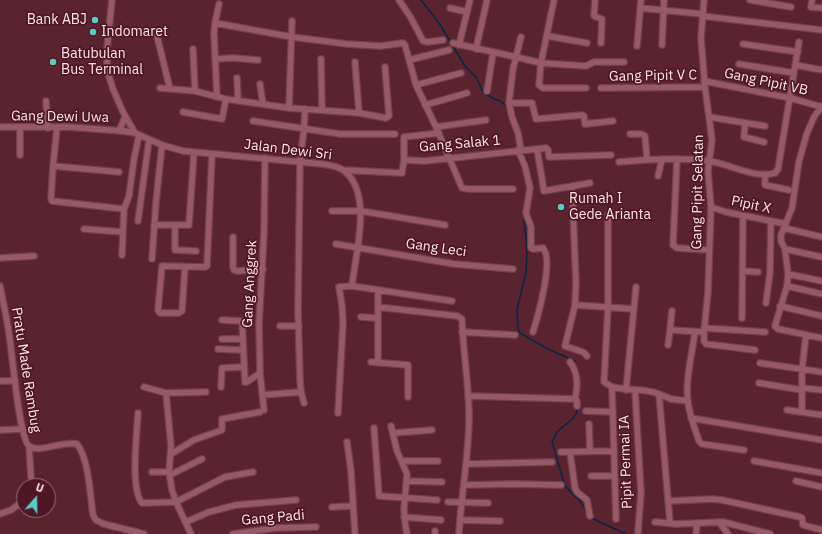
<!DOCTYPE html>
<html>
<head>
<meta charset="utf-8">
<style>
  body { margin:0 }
  #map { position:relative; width:822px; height:534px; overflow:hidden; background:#5b2230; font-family:"IBM Plex Sans",sans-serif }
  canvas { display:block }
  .north { position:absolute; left:16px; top:478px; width:40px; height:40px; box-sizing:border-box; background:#4f1726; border:1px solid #946974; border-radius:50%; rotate:20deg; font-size:11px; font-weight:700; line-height:16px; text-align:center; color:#fce5e9 }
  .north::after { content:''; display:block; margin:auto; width:14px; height:18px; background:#56cec3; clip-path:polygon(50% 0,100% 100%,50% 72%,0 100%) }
</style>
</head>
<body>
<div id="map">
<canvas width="822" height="534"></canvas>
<div class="north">U</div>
</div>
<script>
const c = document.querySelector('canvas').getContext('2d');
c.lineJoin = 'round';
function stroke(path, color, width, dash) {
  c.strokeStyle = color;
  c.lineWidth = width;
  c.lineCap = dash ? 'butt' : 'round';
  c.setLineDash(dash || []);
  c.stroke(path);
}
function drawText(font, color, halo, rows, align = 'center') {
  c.font = font + ' "IBM Plex Sans",sans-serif';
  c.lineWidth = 3.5;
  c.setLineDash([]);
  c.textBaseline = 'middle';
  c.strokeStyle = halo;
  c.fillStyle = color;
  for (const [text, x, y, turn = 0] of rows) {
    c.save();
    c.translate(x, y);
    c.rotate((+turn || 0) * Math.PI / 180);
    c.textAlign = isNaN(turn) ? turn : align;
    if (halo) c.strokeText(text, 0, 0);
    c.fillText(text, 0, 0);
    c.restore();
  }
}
stroke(new Path2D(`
  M421 0 439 23 465 66 476 77 483 92 494 99 500 101 507 107
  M513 109 518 124
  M522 151 528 163 531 180
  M524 216 527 253 526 273 519 301 517 311 518 328 520 333 548 349 575 361V365
  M578 408C576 419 567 423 559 430 556 433 554 438 552 442L565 486 580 501 587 512
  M591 518 626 534`), '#072741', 1.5);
const minor = new Path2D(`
  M112 0 107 49V70L113 89 123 112 135 133
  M399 0 411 18 423 41 428 42 443 40
  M595 0 594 16 602 19 601 43
  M750 0 791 7
  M812 0 811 7 822 8
  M450 8 467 12
  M640 8 702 14
  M702 16 822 30
  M215 23 292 37 347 44 381 46 403 43 405 45 416 85 436 127
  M157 36 170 89
  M548 36 587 43
  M453 43 516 57 521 37
  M743 44 798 52
  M459 45 470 0
  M662 45 664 0
  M637 46 641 0
  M193 49 195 91
  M476 49 487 0
  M215 59 233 58 258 60
  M321 59 322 110
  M409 60 449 50
  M355 62 359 113
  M739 64 794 73
  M795 65 822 70
  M237 78 238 101
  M704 81 790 98 822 107
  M260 84 263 104
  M416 85 461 73
  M160 88 195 91 226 99 289 108 359 113 386 118 389 116 385 67
  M586 88H543L539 85 541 63 586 66 594 62H624
  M601 88 705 87
  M487 91 493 53
  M217 97 214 33 215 23 219 4
  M46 101 48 128
  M509 103H532L536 119 582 115 584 116 585 124 613 121
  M425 105 467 93
  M822 106 814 117 807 133 799 161 792 208 781 235V241L785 249 788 274 787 286 775 326 778 329 822 338
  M289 108 292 21
  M183 112 222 119 226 99
  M709 117 765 126
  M486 120 436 127 462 188 469 189H513
  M253 121 340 134H395
  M745 123 744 137 764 142
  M0 127H68L123 131 135 133 162 145 183 151 322 164C329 165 338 166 343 170 374 192 355 255 352 286
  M20 128V155
  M57 128 53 166 119 172
  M119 131 125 117
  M630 134H641L645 136 647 160
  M537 149 544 191 590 183
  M518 150 525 166 530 188 526 213 531 227V248L533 249 543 248C554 260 538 316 533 332
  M521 150 518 133 512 117 509 103 513 69 516 57 541 63 554 0
  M677 159 673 245 677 248 709 250
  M404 160 425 161 546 148 548 150 549 157 611 155
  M619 162C649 159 679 157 709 161 730 164 754 179 775 173L778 169 799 42
  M53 166 51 199 52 201 124 209 122 255
  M343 170 402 173 404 160V137L439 133
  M765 174V185L789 190
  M658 176 662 159
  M572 186 576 283 575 305 565 346 583 352 587 356
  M711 207 726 212 786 224
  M124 209 129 196 134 159 139 135
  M332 211H361L445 225
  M608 215V307L604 382 612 387
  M138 221 149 140
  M154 225H189L194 152
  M175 226V250L196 251
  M784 228 822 237
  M84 229 123 232
  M233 237V267L234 270 238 271 263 269
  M336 244 454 264 513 269
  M785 249 822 257
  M0 258 34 256
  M152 259 156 202 162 145
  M185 267 182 311 179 313H160L158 310 162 266 205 267 207 266 212 154
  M743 271 758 272
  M788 274 822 281
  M0 286C3 302 7 318 9 334 12 351 19 438 29 446 40 454 63 440 77 444 89 459 90 495 93 515L96 520 104 524 144 534
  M787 286 822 294
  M378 290V362
  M766 303 770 272 771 221
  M575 305 634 309
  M780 306 822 316
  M378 307 457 316 462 319C463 352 469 384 469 417 469 456 461 495 459 534
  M672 311 670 330 704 332 708 292 711 207 708 171 712 140 705 87 701 38 704 0
  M361 317 377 318
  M742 318 743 215
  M222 320 242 321 245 382H247L260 373
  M280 326H299
  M704 328 765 332
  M462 332 515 335
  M695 332C692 354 685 380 688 403 690 416 695 429 699 441L702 444 744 450
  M704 332V341L706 344 755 350
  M222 339H242
  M668 345 670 330
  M218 349 242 350
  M371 362 408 365V397
  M570 362C578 372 578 387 575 399
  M760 363 822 372
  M0 381H15
  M759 383 802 390
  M144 387 166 393 206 392
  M221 387 222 368 243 367
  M802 388 822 390
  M626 390 636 287
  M635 390 641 493 638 532
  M166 393 171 446 169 472 172 490 176 502 191 534
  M262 395 301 392
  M469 396 575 399 577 401V406
  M304 403 301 392 300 379 298 311 300 162 304 129 305 109
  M264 410 260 373 259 324 264 233 265 158
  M787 410 822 415
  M586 411 613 412
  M802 412V370L806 335
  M138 413C137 433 130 489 142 503L176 502 225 477 253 472
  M338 413 343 323 342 305 339 287 352 286 452 301
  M691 418 822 440
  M589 424 590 451
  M391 426 397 451 407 474 404 509 405 523 407 534
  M374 428 379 496 437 500
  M0 430 23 429
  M393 433 432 430
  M347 442 351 471 355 534
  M29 446 31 477
  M561 452 613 451
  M570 452 575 488 577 492 587 500 590 516
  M171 454 194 440 222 430V419L260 412
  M402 461H438
  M754 461 822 473
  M466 464 552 462
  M152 472H169
  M170 475 202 459
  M591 476H614
  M407 481 442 482
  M796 481 822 487
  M464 485 514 484 561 485
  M669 501 712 499 722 500 800 517 802 518 803 525 822 530
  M448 502 488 503
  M332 507 353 506
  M0 514 11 510 19 504
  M404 517 441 520
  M616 519 612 387C628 391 644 388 659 394
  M460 520 500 521
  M186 522 209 512 236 505 296 500
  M655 522 676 524 723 522 770 534
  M719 522 728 534
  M670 523 659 394 671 399 688 401
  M435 531V534
  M233 534 276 528 316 527
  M696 534 697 523`);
stroke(minor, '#6f404e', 8);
stroke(minor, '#985966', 5.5);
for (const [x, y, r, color] of [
  [95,20,4,"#56cec3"],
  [93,32,4,"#56cec3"],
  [53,62,4,"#56cec3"],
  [561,207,4,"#56cec3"]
]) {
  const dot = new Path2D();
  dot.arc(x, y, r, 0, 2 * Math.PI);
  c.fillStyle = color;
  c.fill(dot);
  stroke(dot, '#4f1726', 1.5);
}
drawText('14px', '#fce5e9', '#4f1726', [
  ["Bank ABJ",87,20,"right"],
  ["Indomaret",101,32],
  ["Batubulan",61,54],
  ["Bus Terminal",61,70],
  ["Rumah I",569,199],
  ["Gede Arianta",569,215]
], 'left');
drawText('14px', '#fce5e9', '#4f1726', [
  ["Gang Pipit V C",653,76,-1],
  ["Gang Pipit VB",766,82,12],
  ["Gang Dewi Uwa",60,117,1],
  ["Gang Salak 1",460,144,-5],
  ["Jalan Dewi Sri",288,150,7],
  ["Gang Pipit Selatan",698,192,-89],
  ["Pipit X",751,205,12],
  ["Gang Leci",436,248,8],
  ["Gang Anggrek",250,284,-87],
  ["Pratu Made Rambug",26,370,81],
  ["Pipit Permai IA",626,462,-92],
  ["Gang Padi",273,518,-5]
]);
</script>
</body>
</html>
